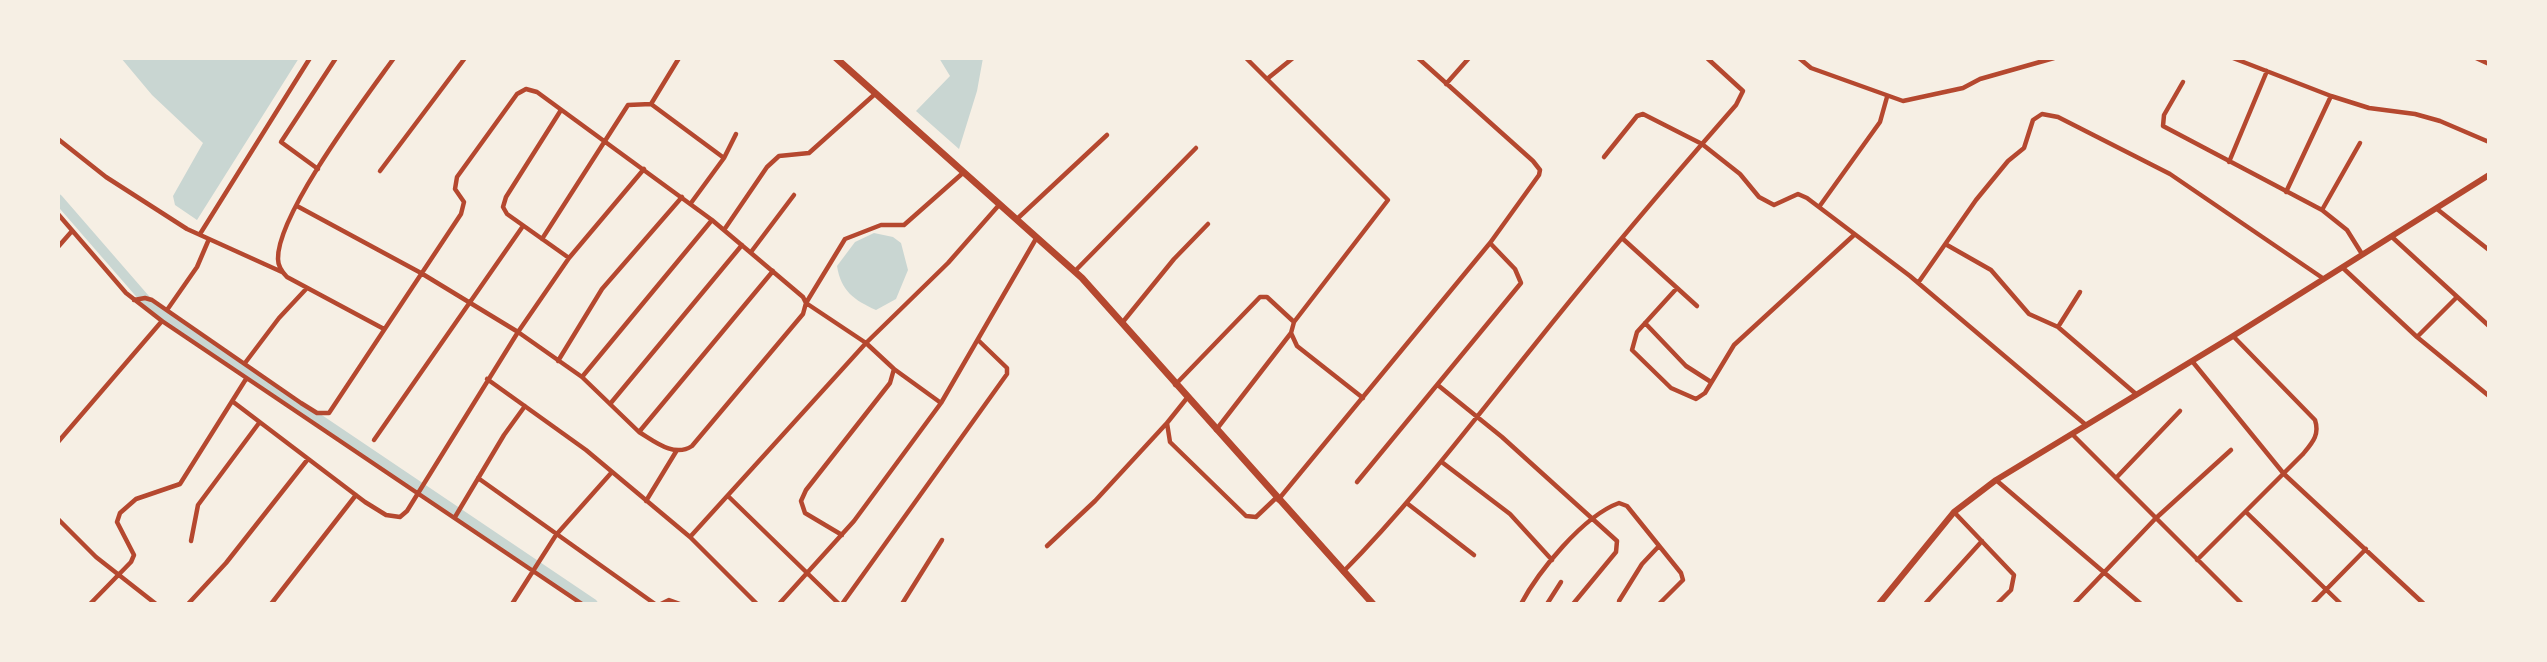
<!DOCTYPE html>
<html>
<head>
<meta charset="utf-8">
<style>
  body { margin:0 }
  #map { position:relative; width:2547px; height:662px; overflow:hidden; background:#f6efe4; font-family:Manrope,sans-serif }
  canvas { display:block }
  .frame { position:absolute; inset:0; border:60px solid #f6efe4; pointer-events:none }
</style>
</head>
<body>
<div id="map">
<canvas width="2547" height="662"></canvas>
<div class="frame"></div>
</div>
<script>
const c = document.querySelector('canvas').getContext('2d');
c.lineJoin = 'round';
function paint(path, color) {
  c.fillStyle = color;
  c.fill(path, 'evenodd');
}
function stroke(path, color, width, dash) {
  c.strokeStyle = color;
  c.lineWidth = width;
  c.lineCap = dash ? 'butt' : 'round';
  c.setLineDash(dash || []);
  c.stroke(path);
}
paint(new Path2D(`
  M121 58H299L197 220 175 205 173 196 203 143 152 95Z
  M939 58H983L977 91 959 149 916 111 950 76Z
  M874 233 893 237 901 243 908 270 896 299 876 310C854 300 841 291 837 266L855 242Z`), '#c9d6d2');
stroke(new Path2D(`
  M58 199 151 306 593 604`), '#c9d6d2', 10);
stroke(new Path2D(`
  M1246 58 1388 200 1294 322 1291 333 1297 346 1363 398
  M1799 58 1811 68 1903 101 1963 88 1980 79 2054 58
  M2233 58 2331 96 2369 108 2415 114 2440 121 2489 142
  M2476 58 2489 64
  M1267 79 1293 58
  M2183 82 2164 115 2163 126 2322 210 2347 230 2362 254
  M1446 84 1469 58
  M651 104 679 58
  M561 110 506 197 503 207 507 214 569 258
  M58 139 106 177 187 229 282 272
  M1604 157 1637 116 1643 114 1702 144 1736 105 1743 91 1707 58
  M2229 162 2267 71
  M318 169 281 142 336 58
  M380 171 465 58
  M2286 192 2331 96
  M691 203 724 158 736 134
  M297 206 421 273 518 332 569 258 644 169
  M1819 207 1880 122 1887 97
  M2437 209 2489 250
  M2322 210 2360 143
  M58 214 126 293 162 321 582 604
  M1017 219 1107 135
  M724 230 767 167 779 156 809 153 875 94
  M200 234 310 58
  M2392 237 2489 326
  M1622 238 1697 306
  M542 239 628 105 651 104 724 158
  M1947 245 1991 270 2029 314 2058 327 2136 394
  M58 247 72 231
  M751 252 794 195
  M2343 268 2417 337
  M1075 271 1196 148
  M1918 283 1976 200 2008 161 2024 148 2033 120 2042 114 2058 117 2170 174 2324 279
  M1677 288 1637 332 1632 350 1671 388 1696 399 1705 393 1734 345 1854 235
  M2457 297 2417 337 2489 396
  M134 300 145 298 152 300 301 403 317 413H329L461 214 464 202 455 189 457 177 517 94 526 89 537 92 712 220 803 297 806 303 803 314 692 446C674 458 654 441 639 432
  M167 310 197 267 209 239
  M1122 323 1174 259 1208 224
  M1645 323 1686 366 1711 382
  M2058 327 2080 292
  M384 329 287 277C282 272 278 267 278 259 277 214 366 97 394 58
  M558 361 602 289 682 197
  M2192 361 2284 474 2424 604
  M245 363 279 318 307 288
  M894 369 941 403
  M582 377 712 220
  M487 379 586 450 690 537
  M1175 385 1260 297H1267L1294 322
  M1439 386 1502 437 1617 541 1616 552 1573 604
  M1187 398 1167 423 1170 442 1246 516 1256 517 1276 498
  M232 401 365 502 386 515 400 517 407 511 518 332 582 377 639 432 773 271
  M610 404 742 245
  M1216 430 1291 333
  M2072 434 2242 604
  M374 440 523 226
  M58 442 162 321
  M1443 463 1510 514 1552 560
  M478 478 655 604
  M2116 478 2180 411
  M1996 480 2141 604
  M1357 482 1521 283 1515 269 1490 243
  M728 496 839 604
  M1278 500 1490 243 1539 175 1540 170 1533 161 1418 58
  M646 501 677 450
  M1408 504 1474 555
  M1954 512 2014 575 2011 590 1997 604
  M2246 512 2341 604
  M455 517 504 435 525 406
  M58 519 96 557 156 604
  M842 535 805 513 801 501 806 490 890 383 894 369 866 343 806 303 845 239 881 225H904L964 172
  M191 541 198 505 259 423
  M1047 546 1095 501 1166 424
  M2197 560 2303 454C2312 443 2320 435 2315 420L2233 336
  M1343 572C1412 502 1470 425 1532 348 1587 279 1644 211 1702 144L1740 174 1759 197 1774 205 1798 194 1807 198 1910 276 2086 425
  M1619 601 1642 564 1659 546
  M90 604 131 562 134 555 117 522 120 513 136 499 180 484 246 379
  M188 604 226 563 308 459
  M271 604 356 495
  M512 604 556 535 612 472
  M661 604 669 600 680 604
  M757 604 690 537 866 343 948 263 999 205
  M779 604 854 521 941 403 1037 237
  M842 604 1007 374V368L978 340
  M902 604 942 540
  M1521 604C1538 572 1583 516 1619 503L1627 506 1681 573 1683 580 1659 604
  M1547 604 1561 582
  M1925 604 1982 541
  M2074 604 2155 519 2231 450
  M2312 604 2366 549`), '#b5482f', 4.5);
stroke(new Path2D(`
  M1879 604 1954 512 1996 480 2233 336 2489 175`), '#b5482f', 6);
stroke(new Path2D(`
  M836 58 1082 278 1373 604`), '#b5482f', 7);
</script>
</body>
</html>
